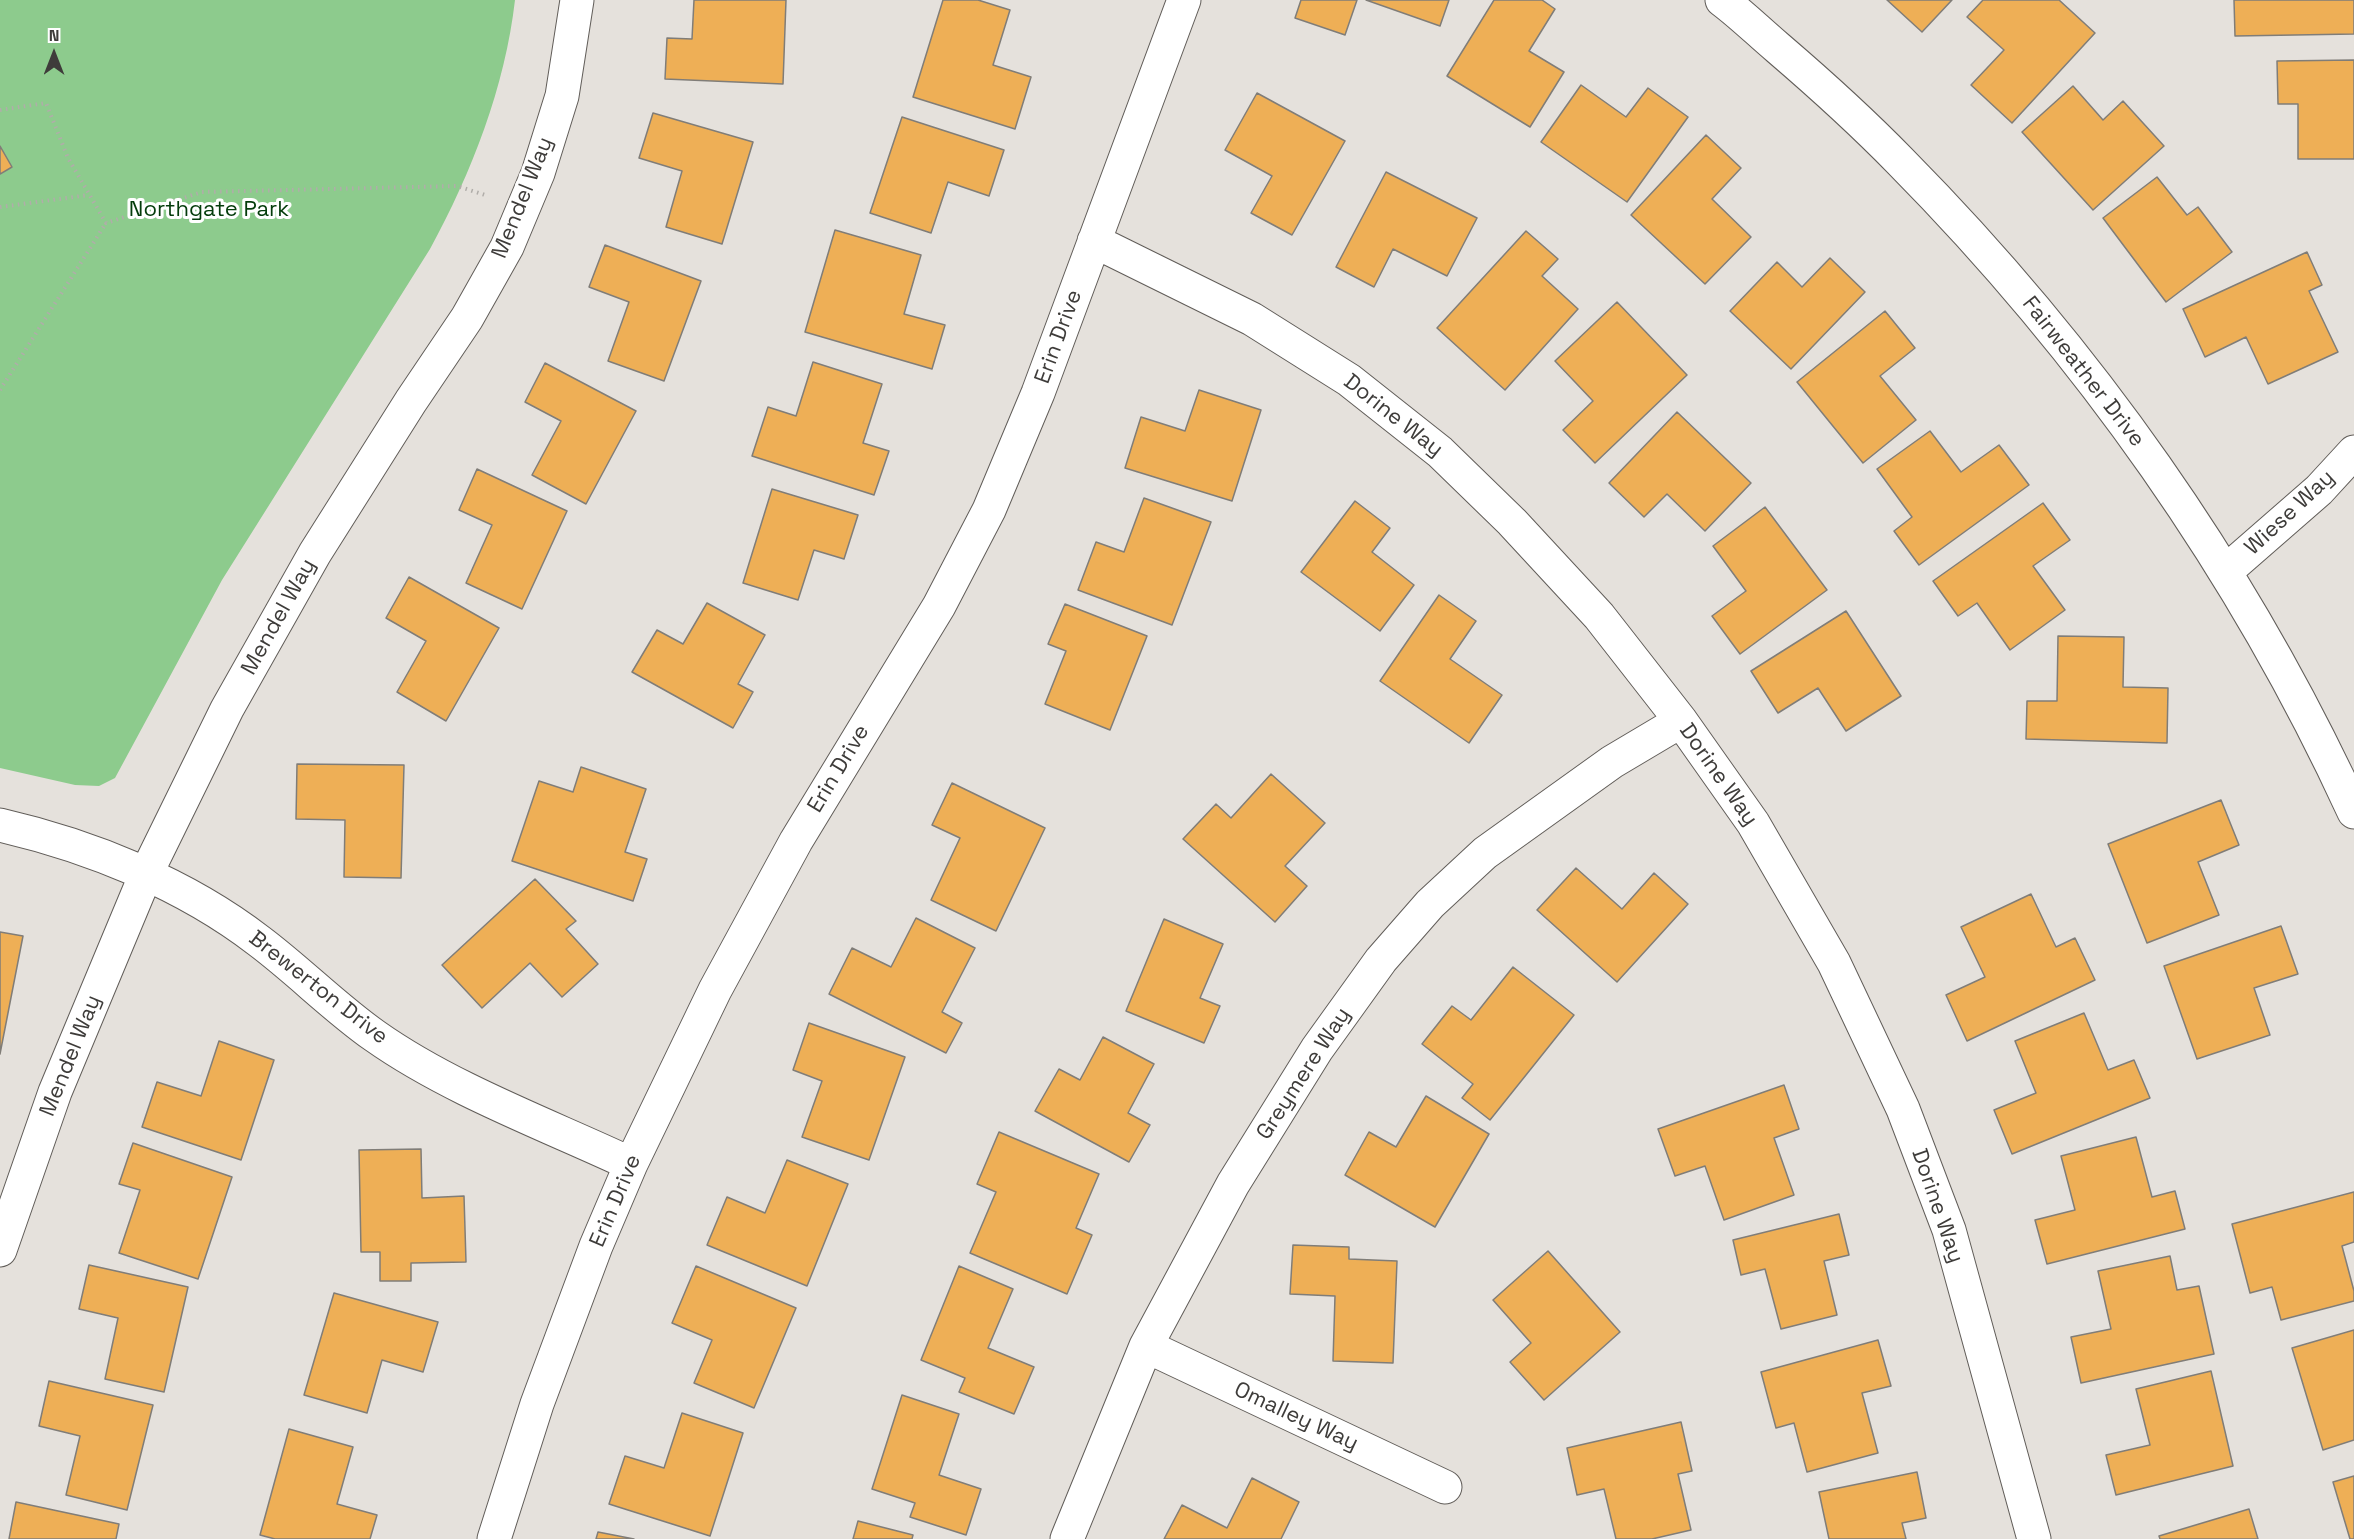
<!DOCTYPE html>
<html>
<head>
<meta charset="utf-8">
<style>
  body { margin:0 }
  #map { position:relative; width:2354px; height:1539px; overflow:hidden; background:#e5e1dc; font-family:"Space Grotesk",sans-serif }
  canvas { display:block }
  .north { position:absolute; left:24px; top:24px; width:60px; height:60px; -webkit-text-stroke:4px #fff; paint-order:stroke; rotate:0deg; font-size:16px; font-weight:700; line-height:24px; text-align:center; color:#3e3c3a }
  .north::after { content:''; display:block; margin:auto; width:21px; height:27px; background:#3e3c3a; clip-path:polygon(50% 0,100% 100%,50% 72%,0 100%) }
</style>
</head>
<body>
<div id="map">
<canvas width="2354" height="1539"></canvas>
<div class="north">N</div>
</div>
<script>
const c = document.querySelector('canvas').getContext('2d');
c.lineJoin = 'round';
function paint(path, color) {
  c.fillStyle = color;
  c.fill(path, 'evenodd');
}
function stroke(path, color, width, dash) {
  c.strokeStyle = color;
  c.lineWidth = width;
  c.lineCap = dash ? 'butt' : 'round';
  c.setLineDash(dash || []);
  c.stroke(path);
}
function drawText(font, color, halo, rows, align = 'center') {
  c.font = font + ' "Space Grotesk",sans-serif';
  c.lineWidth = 6;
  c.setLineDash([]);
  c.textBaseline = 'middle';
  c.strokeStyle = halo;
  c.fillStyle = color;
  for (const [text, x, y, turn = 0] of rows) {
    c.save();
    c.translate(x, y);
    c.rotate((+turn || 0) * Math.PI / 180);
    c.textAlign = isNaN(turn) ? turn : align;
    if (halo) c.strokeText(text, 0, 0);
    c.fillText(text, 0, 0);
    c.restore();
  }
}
paint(new Path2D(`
  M0 0H515C505 87 472 172 430 249L222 580 115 778 99 786 75 785 0 768Z`), '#8dcb8d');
const building = new Path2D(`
  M694 0H786L783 84 665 79 667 38 692 39Z
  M943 0H978L1010 10 993 65 1031 77 1015 129 913 97Z
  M1301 0H1357L1345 35 1295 18Z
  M1366 0H1449L1440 26Z
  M1494 0H1542L1555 9 1529 51 1564 72 1530 127 1447 76Z
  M1887 0H1952L1922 32Z
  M1983 0H2059L2095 33 2012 123 1971 85 2004 50 1967 17Z
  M2234 0H2354V34L2235 36Z
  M2354 60V159H2298V104H2278L2277 61Z
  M1581 85 1626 117 1648 88 1688 117 1627 202 1541 142Z
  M2073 86 2103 120 2123 101 2164 146 2093 210 2022 132Z
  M1257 93 1345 141 1292 235 1251 213 1272 176 1225 150Z
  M653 113 753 142 722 244 666 227 682 171 639 158Z
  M902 117 1004 150 989 196 948 182 931 233 870 213Z
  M1706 135 1741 168 1712 199 1751 237 1705 284 1631 215Z
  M0 146 12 167 0 174Z
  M1386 172 1477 218 1447 276 1393 249 1374 287 1336 267Z
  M2157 177 2187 215 2198 207 2232 252 2166 302 2103 218Z
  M835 230 921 255 904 314 945 325 932 369 805 332Z
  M1526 231 1558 259 1542 276 1578 309 1505 390 1437 328Z
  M605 245 701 281 664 381 608 361 629 302 589 287Z
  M2307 252 2322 285 2309 291 2338 352 2268 384 2246 337 2205 357 2183 309Z
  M1830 258 1865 292 1791 369 1730 311 1777 262 1802 287Z
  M1617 302 1687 375 1595 463 1563 430 1593 401 1555 361Z
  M1885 311 1915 348 1880 376 1916 420 1863 463 1797 382Z
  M813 362 882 384 863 443 889 451 874 495 752 456 768 407 796 416Z
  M545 363 636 411 586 504 532 475 561 421 525 402Z
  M1199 390 1261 410 1232 501 1125 468 1141 417 1185 431Z
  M1677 412 1751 483 1705 531 1667 494 1644 517 1609 483Z
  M1930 431 1961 472 1999 445 2029 485 1919 565 1894 531 1912 517 1877 469Z
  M477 469 567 511 522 609 466 583 492 525 459 510Z
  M772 489 858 515 844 559 814 550 798 600 743 583Z
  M1144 498 1211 522 1172 625 1078 590 1096 542 1124 552Z
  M1355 501 1390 528 1372 552 1414 585 1380 631 1301 572Z
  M2043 503 2070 540 2033 566 2065 610 2010 650 1977 603 1958 616 1933 581Z
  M1765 507 1827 590 1740 654 1712 616 1746 591 1713 546Z
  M409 577 499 628 446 721 397 692 426 641 386 618Z
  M1439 595 1476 621 1450 659 1502 695 1469 743 1380 681Z
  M707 603 765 635 738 684 753 692 733 728 632 672 657 630 683 644Z
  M1065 604 1147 636 1110 730 1045 704 1066 651 1048 644Z
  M1846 611 1901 696 1846 731 1818 688 1778 713 1751 671Z
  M2058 636 2124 637 2123 687 2168 688 2167 743 2026 739 2027 701H2057Z
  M297 764 404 765 401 878 344 877 345 820 296 819Z
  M581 767 646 789 625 852 647 859 633 901 512 861 539 781 573 792Z
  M1271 774 1325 823 1285 866 1307 886 1275 922 1183 839 1216 804 1231 818Z
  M952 783 1045 828 996 931 931 900 960 838 932 825Z
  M2221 800 2239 845 2198 862 2219 915 2147 943 2108 844Z
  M1576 868 1622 909 1654 873 1688 904 1617 982 1537 910Z
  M535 879 576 921 566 929 598 964 562 997 530 963 482 1008 442 965Z
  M2031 894 2056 947 2075 938 2095 980 1967 1041 1946 995 1985 977 1961 927Z
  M916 918 975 948 942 1012 962 1023 946 1053 829 994 852 948 891 967Z
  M1164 919 1223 944 1200 998 1220 1006 1204 1043 1126 1011Z
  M2281 926 2298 974 2254 988 2270 1035 2197 1059 2164 966Z
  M0 932 23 936 0 1054Z
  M1513 967 1574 1015 1490 1120 1462 1098 1473 1084 1422 1044 1452 1006 1471 1020Z
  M2084 1013 2108 1070 2134 1060 2150 1098 2012 1154 1994 1110 2036 1093 2015 1041Z
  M809 1023 905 1057 869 1160 802 1137 822 1081 793 1070Z
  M1103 1037 1154 1064 1128 1113 1150 1125 1129 1162 1035 1111 1059 1069 1080 1080Z
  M219 1041 274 1060 241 1160 142 1127 157 1082 201 1096Z
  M1784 1085 1799 1129 1774 1138 1794 1195 1724 1220 1705 1166 1675 1176 1658 1129Z
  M1426 1096 1489 1134 1435 1227 1345 1175 1369 1132 1396 1147Z
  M999 1132 1099 1174 1076 1228 1092 1235 1067 1294 970 1253 996 1192 977 1184Z
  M2136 1137 2152 1197 2175 1191 2185 1229 2047 1264 2035 1220 2075 1210 2061 1156Z
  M133 1143 232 1177 198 1279 119 1253 140 1190 119 1184Z
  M421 1149 422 1198 464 1196 466 1262 411 1263V1281H380V1252H361L359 1150Z
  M787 1160 848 1184 807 1286 707 1245 727 1197 765 1213Z
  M2354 1192V1242L2342 1246 2354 1291V1301L2281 1320 2272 1287 2250 1293 2232 1224Z
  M1839 1214 1849 1255 1824 1261 1837 1315 1781 1329 1765 1269 1741 1275 1733 1240Z
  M1293 1245 1349 1247V1259L1397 1261 1393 1363 1333 1361 1335 1296 1290 1294Z
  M1548 1251 1620 1332 1544 1400 1510 1362 1531 1343 1493 1300Z
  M2170 1256 2177 1290 2199 1286 2214 1354 2081 1383 2071 1337 2111 1329 2098 1271Z
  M89 1265 188 1287 164 1392 105 1379 118 1318 79 1309Z
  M696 1266 796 1308 754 1408 694 1383 712 1340 672 1323Z
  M959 1266 1013 1289 988 1348 1034 1367 1014 1414 959 1392 965 1378 921 1360Z
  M334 1293 438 1322 423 1372 382 1360 367 1413 304 1395Z
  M2354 1330V1440L2323 1450 2292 1348Z
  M1878 1340 1891 1386 1862 1393 1878 1453 1807 1472 1794 1423 1776 1428 1761 1372Z
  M2211 1371 2233 1466 2116 1495 2106 1455 2150 1445 2136 1389Z
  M49 1381 153 1405 127 1510 66 1495 80 1436 39 1426Z
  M902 1395 959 1414 939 1475 981 1489 966 1535 910 1517 915 1503 872 1489Z
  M682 1413 743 1433 710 1536 609 1504 625 1456 664 1468Z
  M1681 1422 1692 1471 1678 1474 1691 1530 1652 1539H1616L1604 1489 1577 1495 1567 1448Z
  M289 1429 353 1447 337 1504 377 1515 370 1539H275L260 1535Z
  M1917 1472 1926 1518 1902 1523 1906 1539H1829L1819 1492Z
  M2354 1476V1539H2350L2333 1482Z
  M1252 1478 1299 1502 1281 1539H1164L1182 1505 1227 1528Z
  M16 1502 119 1524 116 1539H9Z
  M2249 1509 2258 1539H2160L2159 1536Z
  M858 1521 913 1535 912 1539H853Z
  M598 1532 634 1539H596Z`);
paint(building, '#eeaf56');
stroke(building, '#807d78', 1.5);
const minor = new Path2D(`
  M1722 0C1742 15 1759 32 1778 48 1820 84 1861 121 1900 161 2087 350 2243 570 2354 812
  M1094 241 1252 319 1349 380 1440 452 1512 522 1599 616 1681 721 1753 823 1834 963 1903 1109 1949 1230 2034 1539
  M2225 572 2319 490 2354 452
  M0 825C91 846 185 884 259 941 299 971 335 1008 375 1036 450 1089 548 1125 631 1164
  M0 1250 55 1092 146 874 227 709 315 553 411 401 467 318 507 247 538 173 562 96 577 0
  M1146 1346 1445 1487
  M494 1539 537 1404 596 1246 631 1164 715 990 796 841 939 606 989 510 1038 393 1184 0
  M1067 1539 1146 1346 1233 1184 1317 1049 1381 960 1430 904 1485 853 1612 762 1681 721`);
stroke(minor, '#615d59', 35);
stroke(new Path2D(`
  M0 110 46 103 68 158 106 223 202 192 457 186 485 195
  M0 207 89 195
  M0 390 106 223`), '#b0ada9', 4, [1.5, 4.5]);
stroke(minor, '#fff', 33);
drawText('22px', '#3e3c3a', '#fff', [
  ["Mendel Way",523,198,-68],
  ["Erin Drive",1059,337,-70],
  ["Fairweather Drive",2083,372,52],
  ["Dorine Way",1393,416,38],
  ["Wiese Way",2290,513,-43],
  ["Mendel Way",279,617,-61],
  ["Erin Drive",839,769,-59],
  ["Dorine Way",1718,775,55],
  ["Brewerton Drive",318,988,38],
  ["Mendel Way",71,1056,-68],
  ["Greymere Way",1304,1074,-57],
  ["Erin Drive",616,1201,-67],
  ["Dorine Way",1937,1206,71],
  ["Omalley Way",1296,1417,25]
]);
drawText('22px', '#043c0b', '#fff', [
  ["Northgate Park",209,210]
]);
</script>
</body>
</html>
